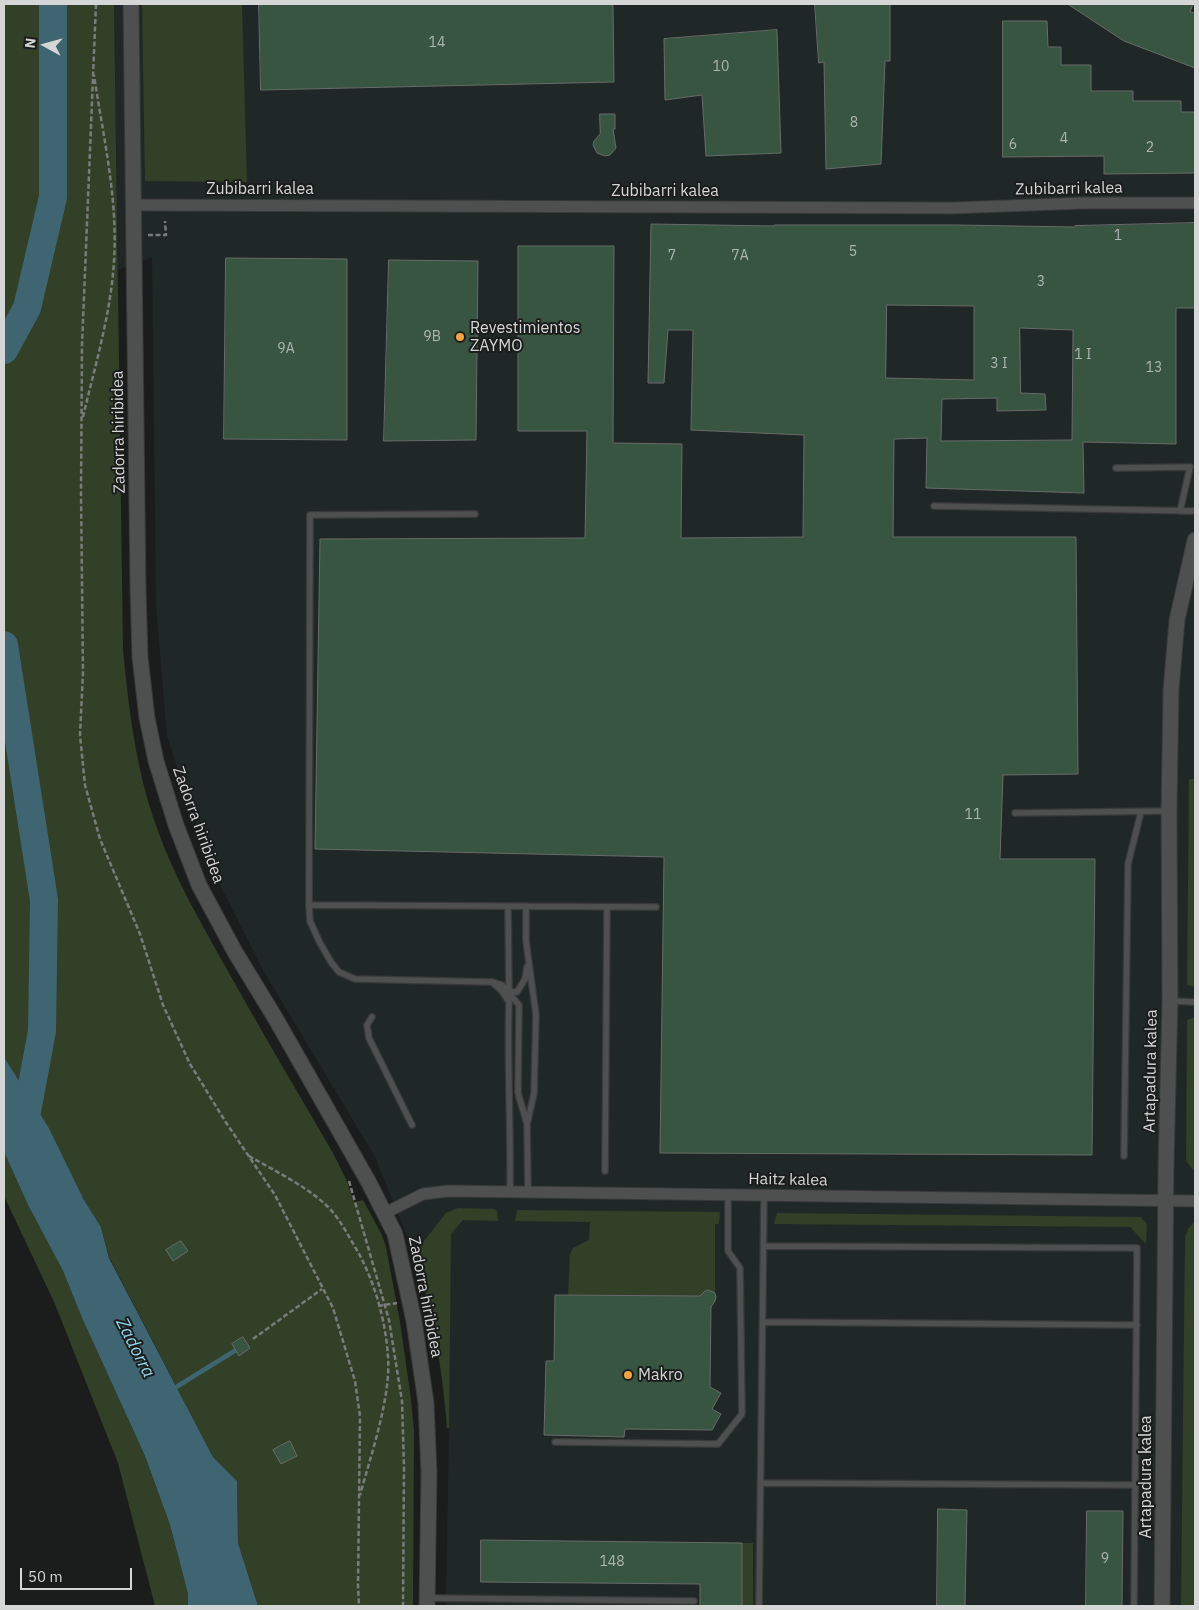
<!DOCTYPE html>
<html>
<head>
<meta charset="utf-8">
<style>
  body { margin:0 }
  #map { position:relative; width:1199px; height:1610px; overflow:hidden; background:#1b1d1c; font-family:"IBM Plex Sans",sans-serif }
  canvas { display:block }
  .frame { position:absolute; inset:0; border:5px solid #d5d7d6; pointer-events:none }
  .north { position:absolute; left:20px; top:20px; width:50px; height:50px; -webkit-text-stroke:4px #1b1d1c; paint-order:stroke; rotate:277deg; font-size:14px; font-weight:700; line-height:20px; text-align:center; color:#d5d7d6 }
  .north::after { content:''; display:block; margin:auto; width:18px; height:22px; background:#d5d7d6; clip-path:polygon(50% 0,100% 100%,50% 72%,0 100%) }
  .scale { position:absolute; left:20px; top:1568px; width:112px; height:22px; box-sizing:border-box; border:2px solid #d5d7d6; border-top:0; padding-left:6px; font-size:15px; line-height:18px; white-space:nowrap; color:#d5d7d6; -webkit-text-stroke:4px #1b1d1c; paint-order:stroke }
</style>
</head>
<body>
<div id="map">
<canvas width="1199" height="1610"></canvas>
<div class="frame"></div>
<div class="north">N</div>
<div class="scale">50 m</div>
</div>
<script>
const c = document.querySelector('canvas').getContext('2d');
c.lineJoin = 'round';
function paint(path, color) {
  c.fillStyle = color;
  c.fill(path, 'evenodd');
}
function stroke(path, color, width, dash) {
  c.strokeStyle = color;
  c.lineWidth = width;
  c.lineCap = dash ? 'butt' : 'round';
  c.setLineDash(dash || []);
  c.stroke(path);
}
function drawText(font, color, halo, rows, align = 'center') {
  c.font = font + ' "IBM Plex Sans",sans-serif';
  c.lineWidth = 4;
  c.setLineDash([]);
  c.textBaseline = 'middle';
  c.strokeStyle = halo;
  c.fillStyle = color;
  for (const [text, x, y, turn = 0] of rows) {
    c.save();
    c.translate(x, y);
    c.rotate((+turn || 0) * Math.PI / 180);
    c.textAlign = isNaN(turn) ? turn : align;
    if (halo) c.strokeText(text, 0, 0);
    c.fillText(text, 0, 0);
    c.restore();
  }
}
paint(new Path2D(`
  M114 4H1195V1606H446L449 1429 447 1428 441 1366 435 1332 418 1263 375 1157 263 970 208 861 167 736 156 606 152 257 118 270Z`), '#1f2826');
paint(new Path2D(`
  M4 4H114L123 650C129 710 136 771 157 828 174 877 200 921 225 966 260 1029 297 1091 333 1153L346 1179 354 1202 363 1200 382 1235 386 1247 400 1322 411 1399 414 1431 413 1606H258L238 1543 237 1481 213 1457 109 1257 101 1227 84 1200 49 1128 4 1057Z
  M142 4H242L247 182 145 181Z
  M1189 779H1195V987L1187 985Z
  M1195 1017V1172L1186 1161 1187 1020Z
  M4 1152 28 1205 63 1271 82 1318 145 1456 170 1525 188 1594V1606H155L118 1463 55 1304 4 1196Z
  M458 1208 494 1209 497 1211 498 1221 463 1220 451 1234 449 1428H447C443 1372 433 1317 418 1263L417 1254 424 1241 446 1213Z
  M517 1210 720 1212 719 1224H715V1293L708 1290 704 1292 701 1296 568 1295 570 1254 573 1248 589 1240 590 1222 515 1221Z
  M777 1213 1141 1217 1147 1224 1146 1244 1130 1227 774 1224Z
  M1195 1221V1606H1181L1185 1237 1188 1229Z
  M742 1543H753V1606H742Z`), '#314027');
paint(new Path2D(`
  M4 1057 49 1128 84 1200 101 1227 109 1258 213 1457 237 1481 238 1543 258 1606H188V1594L170 1525 145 1456 82 1318 63 1271 28 1205 4 1152Z`), '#3e6571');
stroke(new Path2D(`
  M173 1389 236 1350`), '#3e6571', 4.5);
stroke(new Path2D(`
  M4 350 27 308 53 197V4
  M4 645 44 900 42 1031 23 1133`), '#3e6571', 28);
const building = new Path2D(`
  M259 4H613L614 82 261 90Z
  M815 4H890V61H885L881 164 826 169 824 62 819 63Z
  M1068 4H1193L1190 12 1195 13V68L1124 41Z
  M1003 21H1047L1048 47H1061V65H1091V91H1133V101H1181V112H1195V173L1104 174V156L1003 157Z
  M777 30 781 153 706 156 702 95 665 100 664 39Z
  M600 114H615V129H613L616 148 610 155 605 156 597 153 593 145 594 141 600 134Z
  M1195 223V308H1176V444L1083 442 1084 493 926 488 927 438 894 439 893 537H1076L1078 774 1003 775 1000 859H1095L1092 1155 660 1153 664 857 315 849 320 539 585 538 587 431H518V246H614L613 443 682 444 681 538 803 537 804 435 691 430 693 330H668L664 383H648L651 224 774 226V225H956L1075 227V226ZM887 305 974 306V380L886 378ZM1020 328 1073 330 1072 440 941 441 942 399 997 398V411L1046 410 1045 394 1021 393Z
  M226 258 347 259V440L224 439Z
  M389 260 478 261 476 440 384 441Z
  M181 1241 188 1251 173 1261 166 1250Z
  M708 1290 715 1293 716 1297 715 1301 711 1307 710 1387 721 1393 712 1409 721 1414 712 1430 625 1429 624 1437 544 1435 546 1361H554L555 1295 700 1296 704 1292Z
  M243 1337 250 1348 239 1356 232 1344Z
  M290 1441 297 1456 281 1464 273 1450Z
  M938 1509 967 1510 965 1606H937Z
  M1087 1511H1123L1122 1606H1086Z
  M481 1540 742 1543V1606H700V1584L481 1582Z`);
paint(building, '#385542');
stroke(building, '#696b69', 1);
const lane = new Path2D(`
  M1116 468 1190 467 1180 511
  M934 506 1195 511
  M475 514 310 515 309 905 310 921 319 941 331 962 339 972 355 979 492 982
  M1015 813 1169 811
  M309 905 656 907
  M526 906V941L536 1015 534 1094 527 1124 528 1192
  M508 907 509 992
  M506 992H517L525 979 527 967
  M1170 1001 1195 1002
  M372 1017 367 1025 369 1038 412 1125
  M1124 1156 1128 864 1141 812
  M605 1171 607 907
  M510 1192C511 1129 507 1066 509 1002L502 991 492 982 502 985 519 1005 518 1093 527 1124
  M764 1246 1137 1248 1134 1606
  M763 1322 1137 1325
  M555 1442 718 1444 742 1414 740 1268 728 1251V1195
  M761 1483 1135 1485
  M427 1598 694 1601
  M759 1606 764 1196`);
const street = new Path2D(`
  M134 205 953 208 1083 203H1195
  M385 1213 423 1194 448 1191 1195 1201`);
const secondary = new Path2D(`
  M131 4 138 588 140 657 147 718 156 761 176 825 199 885 235 952 277 1021 368 1181 395 1234 414 1321 426 1403 429 1473 427 1606
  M1162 1606 1166 1166 1170 1001 1169 811 1171 690 1177 620 1195 540`);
stroke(lane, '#383939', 8);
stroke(street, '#383939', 13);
stroke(secondary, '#383939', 17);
stroke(new Path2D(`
  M96 4 82 345 81 492 83 673 80 735 85 785 100 839 140 934 163 1005 190 1064 225 1121 275 1195 333 1308 355 1381 360 1416 358 1585 359 1606
  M148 235H166L165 221
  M83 417C95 366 111 313 114 261 118 198 103 136 94 75
  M249 1156C273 1170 306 1186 326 1205 340 1218 348 1236 358 1252 375 1283 386 1322 388 1357 391 1397 371 1455 360 1495
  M349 1181 389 1320 402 1401 404 1467 403 1606
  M378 1306 397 1303
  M253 1339 322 1289`), '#7a7c7b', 2.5, [5, 2.5]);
stroke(lane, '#4d504f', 5.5);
stroke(street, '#4d504f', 11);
stroke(secondary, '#4d504f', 15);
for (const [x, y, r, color] of [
  [460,337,5,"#f4a443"],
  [628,1375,5,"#f4a443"]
]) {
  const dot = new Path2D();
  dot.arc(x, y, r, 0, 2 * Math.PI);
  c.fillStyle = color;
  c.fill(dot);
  stroke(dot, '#1b1d1c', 2);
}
drawText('14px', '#aeb6b1', null, [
  ["14",437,43],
  ["10",721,67],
  ["8",854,123],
  ["4",1064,139],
  ["6",1013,145],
  ["2",1150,148],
  ["1",1118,236],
  ["5",853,252],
  ["7",672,256],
  ["7A",740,256],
  ["3",1041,282],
  ["9B",432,337],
  ["9A",286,349],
  ["1 I",1083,355],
  ["3 I",999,364],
  ["13",1154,368],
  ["11",973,815],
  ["9",1105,1559],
  ["148",612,1562]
]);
drawText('16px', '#d5d7d6', '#1b1d1c', [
  ["Zubibarri kalea",260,189],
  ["Zubibarri kalea",1069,189,-1],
  ["Zubibarri kalea",665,191],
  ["Zadorra hiribidea",119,432,-91],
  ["Zadorra hiribidea",198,825,70],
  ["Artapadura kalea",1151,1071,-89],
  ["Haitz kalea",788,1180,1],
  ["Zadorra hiribidea",425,1297,79],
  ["Artapadura kalea",1146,1477,-90]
]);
drawText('16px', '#d5d7d6', '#1b1d1c', [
  ["Revestimientos",470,328],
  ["ZAYMO",470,346],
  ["Makro",638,1375]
], 'left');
drawText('italic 18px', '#91d8f0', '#1b1d1c', [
  ["Zadorra",135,1348,63]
]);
</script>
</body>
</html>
